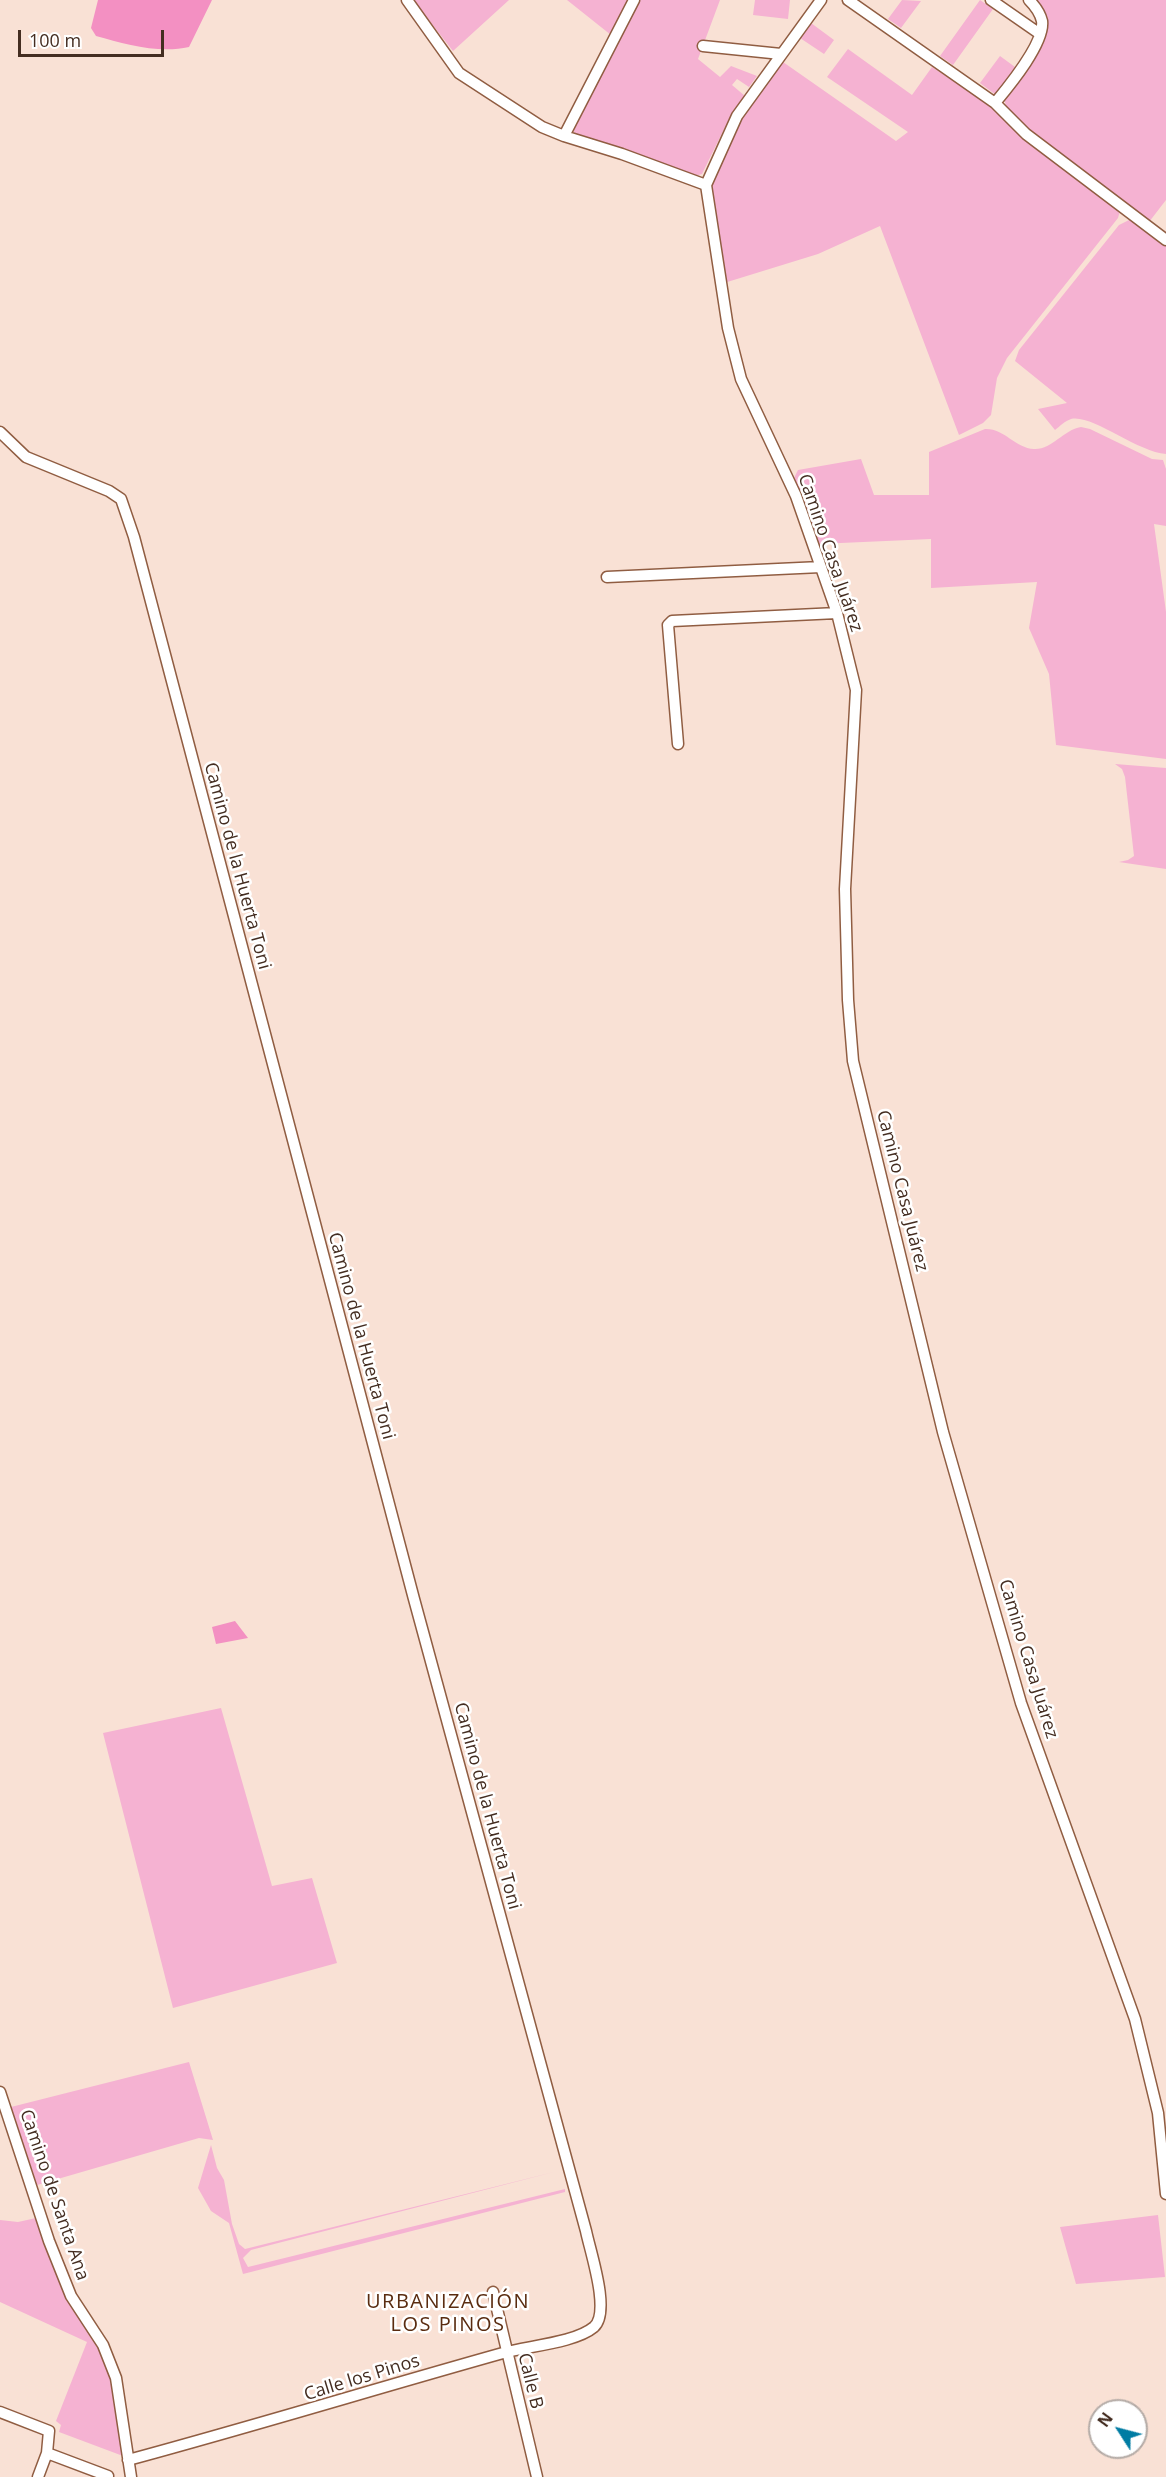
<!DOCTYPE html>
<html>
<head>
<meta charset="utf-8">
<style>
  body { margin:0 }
  #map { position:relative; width:1166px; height:2477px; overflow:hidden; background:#f9e1d5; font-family:"Open Sans",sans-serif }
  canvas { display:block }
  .north { position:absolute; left:1088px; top:2399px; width:60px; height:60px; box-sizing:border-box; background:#fff; border:2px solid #b4aba6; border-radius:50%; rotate:306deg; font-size:16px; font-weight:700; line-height:24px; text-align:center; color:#442d21 }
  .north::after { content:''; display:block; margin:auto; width:21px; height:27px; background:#007ca3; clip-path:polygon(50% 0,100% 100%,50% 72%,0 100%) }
  .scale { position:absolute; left:18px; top:30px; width:146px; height:27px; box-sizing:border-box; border:3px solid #442d21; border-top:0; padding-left:8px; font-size:18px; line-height:21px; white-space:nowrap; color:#442d21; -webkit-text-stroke:4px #fff; paint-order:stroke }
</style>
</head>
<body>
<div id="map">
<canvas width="1166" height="2477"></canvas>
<div class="north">N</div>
<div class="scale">100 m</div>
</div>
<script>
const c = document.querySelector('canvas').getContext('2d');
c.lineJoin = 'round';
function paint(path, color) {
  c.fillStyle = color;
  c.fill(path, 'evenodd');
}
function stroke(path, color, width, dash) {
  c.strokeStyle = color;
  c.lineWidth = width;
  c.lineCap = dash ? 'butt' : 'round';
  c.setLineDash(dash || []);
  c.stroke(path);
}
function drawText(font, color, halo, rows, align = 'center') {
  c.font = font + ' "Open Sans",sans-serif';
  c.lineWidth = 5;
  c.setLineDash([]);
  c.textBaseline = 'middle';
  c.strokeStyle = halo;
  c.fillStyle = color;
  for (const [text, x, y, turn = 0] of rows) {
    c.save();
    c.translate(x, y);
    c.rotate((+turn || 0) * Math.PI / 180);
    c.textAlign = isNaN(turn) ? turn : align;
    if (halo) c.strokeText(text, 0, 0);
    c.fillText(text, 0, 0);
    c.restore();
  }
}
paint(new Path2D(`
  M413 0H509L453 51Z
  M567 0H628L611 35Z
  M637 0H720L698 59 720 77 731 66 757 76 749 87 737 79 732 85 745 96 729 119 702 174 695 176 577 135 573 131 575 121Z
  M755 0H790L788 19 753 15Z
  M902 0 921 1 901 28 888 19Z
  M980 0 993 9 953 65 940 56Z
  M1033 0H1166V200L1149 222 1025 129 1007 112 1004 97 1042 39Z
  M811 23 834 40 824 54 800 38Z
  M848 49 912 95 932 67 995 108 994 111 1007 122 1120 211 1118 218 1007 358 997 378 991 415 983 423 959 435 880 226 818 254 724 283C720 252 713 221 712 190 710 147 758 95 783 62L896 141 908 132 827 77Z
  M1000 56 1015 67 996 95 980 83Z
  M1131 219 1166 244V454C1137 452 1092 414 1071 419 1065 421 1060 426 1055 430L1038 409 1067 403 1015 361 1019 350 1119 225Z
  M1081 427 1090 429 1152 459 1163 460 1166 469V526L1154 524 1166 612V759L1056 745 1049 674 1029 628 1037 582 931 588V539L818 544 794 478 798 470 861 459 874 495H929V452L985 429C1004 428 1015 448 1034 449 1052 450 1063 430 1081 427Z
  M1115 764 1166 768V869L1119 862 1128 860 1134 856 1125 777 1122 769Z
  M221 1708 272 1886 312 1878 337 1963 173 2008 103 1733Z
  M189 2062 213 2140 199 2138 37 2185 11 2107Z
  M211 2145 217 2168 224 2180 232 2224 239 2244 245 2249 554 2172 251 2250 243 2258 248 2267 565 2189V2192L243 2274 229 2223 211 2211 198 2188Z
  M1158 2215 1165 2277 1076 2284 1060 2227Z
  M36 2218 64 2289 97 2341 112 2377 123 2456 59 2432 61 2425 56 2421 87 2342 0 2302V2220L18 2222Z`), '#f5b2d2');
paint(new Path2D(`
  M98 0H212L189 47C159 54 125 44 96 36L91 28Z
  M235 1621 248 1638 216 1644 212 1627Z`), '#f390c2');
const minor = new Path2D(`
  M407 0 459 73 542 127 564 136
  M634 0 564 136 622 154 706 185 728 328 741 379 796 496 837 613 856 690 845 889 848 1000 853 1061 943 1432 1021 1703 1135 2019 1158 2113 1166 2194
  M848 0 995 103 1026 134 1166 240
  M991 0 1040 34
  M703 46 781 54
  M995 103C1009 86 1045 43 1042 21 1040 13 1034 5 1029 0
  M706 185 737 116 821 0
  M0 432 26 457 109 491 121 499 134 537 414 1599 586 2231C590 2251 611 2312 594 2327 575 2343 527 2346 503 2353 378 2388 254 2426 128 2460
  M607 577 821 567
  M678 744 668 625 672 621 837 613
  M0 2092 49 2241 71 2296 103 2345 116 2378 131 2477
  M493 2292 537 2477
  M0 2412 49 2431 47 2453 108 2476
  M38 2477 47 2453`);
stroke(minor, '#905d42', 13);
stroke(minor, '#fff', 10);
drawText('18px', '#442d21', '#fff', [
  ["Camino Casa Juárez",830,553,71],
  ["Camino de la Huerta Toni",237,866,75],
  ["Camino Casa Juárez",902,1191,76],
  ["Camino de la Huerta Toni",361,1336,75],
  ["Camino Casa Juárez",1028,1659,73],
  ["Camino de la Huerta Toni",487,1806,75],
  ["Camino de Santa Ana",54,2195,71],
  ["Calle los Pinos",362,2378,-17],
  ["Calle B",530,2381,76]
]);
c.letterSpacing = '1.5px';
drawText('20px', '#5a2c10', '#fff', [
  ["URBANIZACIÓN",448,2302],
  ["LOS PINOS",448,2325]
]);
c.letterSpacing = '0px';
</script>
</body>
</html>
